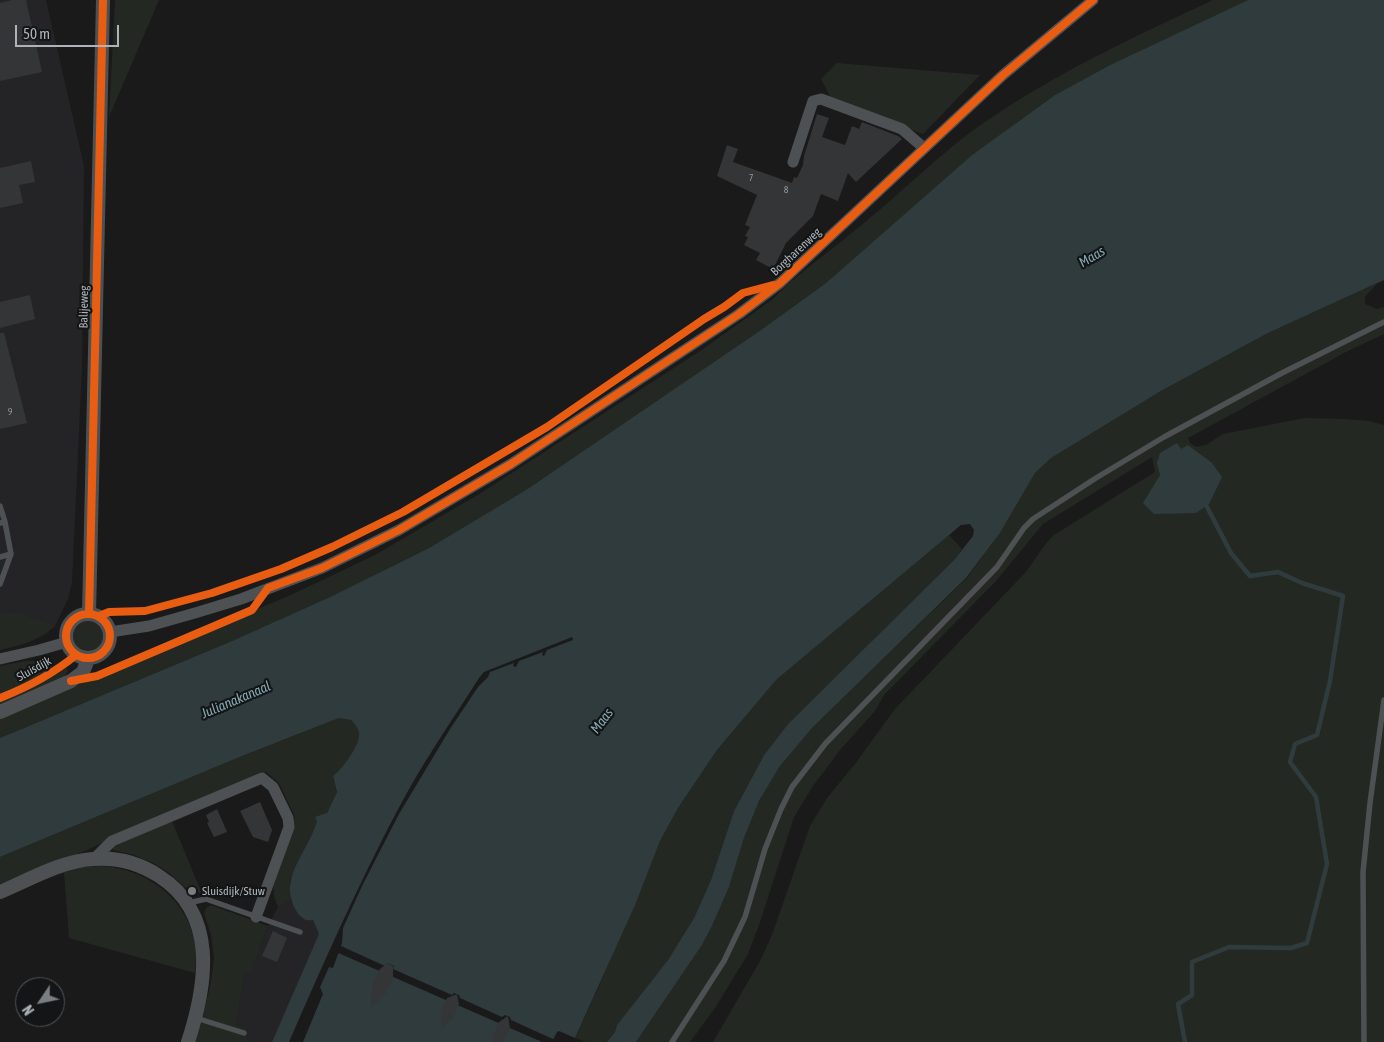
<!DOCTYPE html>
<html>
<head>
<meta charset="utf-8">
<style>
  body { margin:0 }
  #map { position:relative; width:1384px; height:1042px; overflow:hidden; background:#1a1a1a; font-family:"Asap Condensed",sans-serif }
  canvas { display:block }
  .north { position:absolute; left:15px; top:977px; width:50px; height:50px; box-sizing:border-box; background:#141516; border:1px solid #515558; border-radius:50%; rotate:236deg; font-size:14px; font-weight:700; line-height:20px; text-align:center; color:#acb4ba }
  .north::after { content:''; display:block; margin:auto; width:18px; height:22px; background:#797e82; clip-path:polygon(50% 0,100% 100%,50% 72%,0 100%) }
  .scale { position:absolute; left:15px; top:25px; width:104px; height:22px; box-sizing:border-box; border:2px solid #acb4ba; border-top:0; padding-left:6px; font-size:15px; line-height:18px; white-space:nowrap; color:#acb4ba; -webkit-text-stroke:4px #141516; paint-order:stroke }
</style>
</head>
<body>
<div id="map">
<canvas width="1384" height="1042"></canvas>
<div class="north">N</div>
<div class="scale">50 m</div>
</div>
<script>
const c = document.querySelector('canvas').getContext('2d');
c.lineJoin = 'round';
function paint(path, color) {
  c.fillStyle = color;
  c.fill(path, 'evenodd');
}
function stroke(path, color, width, dash) {
  c.strokeStyle = color;
  c.lineWidth = width;
  c.lineCap = dash ? 'butt' : 'round';
  c.setLineDash(dash || []);
  c.stroke(path);
}
function drawText(font, color, halo, rows, align = 'center') {
  c.font = font + ' "Asap Condensed",sans-serif';
  c.lineWidth = 4.5;
  c.setLineDash([]);
  c.textBaseline = 'middle';
  c.strokeStyle = halo;
  c.fillStyle = color;
  for (const [text, x, y, turn = 0] of rows) {
    c.save();
    c.translate(x, y);
    c.rotate((+turn || 0) * Math.PI / 180);
    c.textAlign = isNaN(turn) ? turn : align;
    if (halo) c.strokeText(text, 0, 0);
    c.fillText(text, 0, 0);
    c.restore();
  }
}
paint(new Path2D(`
  M0 0H46L84 166 82 367 72 582 68 599 55 626 0 641Z
  M291 901 302 918 310 921 313 920 320 934 272 1042H248L246 1036 243 1035 236 1025 245 972H250L268 926 278 907Z`), '#242426');
paint(new Path2D(`
  M115 0H159L109 117Z
  M1213 0H1248L1110 65 1055 95 972 155 826 283 761 330 526 490 429 548 330 597 232 641 0 738V718L293 594 375 555 481 493 703 349 773 299 788 284C822 256 858 229 891 200 922 173 951 145 985 122 1056 73 1134 37 1213 0Z
  M837 63 980 75 923 134 832 100 821 79Z
  M1378 283 1365 296V304L1377 309 1384 307V334L1346 352 1188 438 1190 443 1196 447 1206 445 1223 434 1305 418 1344 419 1369 421 1384 425V1042H713L760 961 772 935 810 826 827 798 855 764 895 709 1024 574C1035 561 1042 546 1054 535L1155 472 1152 457 1043 524 996 581 884 695 875 711 840 750 813 786 794 817 759 925 748 954 715 1008 690 1042H636L702 945 712 926 729 887 744 838 759 801 780 766 812 728 967 578 1000 533 1035 473 1051 458 1161 391 1268 333Z
  M949 535 962 549 954 560 788 724 764 755 734 811 711 880 694 918 668 960 617 1025 615 1032 607 1042H586L575 1038 599 986 660 841 678 808 717 750 776 680Z
  M15 612 55 626C39 641 21 645 0 650V615Z
  M73 636a15 15 0 1 1 30 0a15 15 0 1 1-30 0Z
  M26 661H41L52 677 67 668 68 670 64 677 53 682 0 704V666Z
  M339 718 351 720C356 724 361 730 359 738 358 749 341 770 333 779L337 792 327 813 317 821 315 829 296 867 290 881 291 901 278 907 274 897 273 882 295 817 279 783 266 772 163 815 80 853 0 884V857L242 756Z
  M172 821 202 894 185 887 168 872 153 863 134 855 113 850V846Z
  M102 866C144 869 183 895 194 938 197 949 196 961 195 973L69 938 64 872 84 867Z
  M211 905 268 926 250 973 245 972 236 1025 246 1028 244 1035 246 1036 248 1042H195L201 1025 211 982 214 958 211 935 204 913 206 908Z`), '#232922');
paint(new Path2D(`
  M1248 0H1384V280L1268 333 1161 391 1051 458 1035 473 1000 533 966 578 812 728 780 766 759 801 744 838 729 887 712 926 702 945 636 1042H607L615 1032 617 1025 668 960 694 918 711 880 734 811 764 755 788 724 954 560 973 536 974 530 970 524 961 525 776 680 717 750 678 808 660 841 635 905 575 1038 559 1031 557 1032 552 1042H303L323 994 320 987 329 967 333 968 342 943 343 928 362 886 399 814 450 729 478 687 488 677 490 672 514 663 513 666 516 667 519 661 543 652 542 655 544 656 547 650 573 640 572 637 484 672 479 678C451 722 421 765 397 811 357 887 323 964 289 1042H272L319 934 313 920C306 922 301 918 297 912 276 879 308 853 317 821L315 817 327 813 337 792 333 776C341 771 358 747 359 737 360 730 356 725 351 720L339 718 242 756 0 857V738L232 641 330 597 429 548 526 490 761 330 826 283 972 155 1055 95 1110 65Z
  M1177 443 1181 449 1188 445 1212 463 1222 477 1209 504 1196 513 1154 514 1143 503 1160 475 1157 463 1160 453Z`), '#303b3d');
paint(new Path2D(`
  M339 943 341 946 385 966 387 963 394 966 393 969 452 995 454 993 459 995 460 998 502 1017 505 1015 510 1017 511 1020 555 1040 554 1042H542L336 952Z`), '#1a1a1a');
stroke(new Path2D(`
  M1185 1042 1178 1004 1192 995V962L1229 947 1291 948 1307 943 1327 864 1316 797 1290 762 1295 744 1317 735 1330 681 1343 596 1302 583 1278 572 1250 576 1231 553 1206 505`), '#303b3d', 4.5);
paint(new Path2D(`
  M12 0H26L42 72 0 81V3Z
  M817 114 829 118 822 137 845 145 852 126 859 129 862 122 898 136 902 139 856 182 848 173 838 201 821 194 813 216 786 243 773 269 756 260 760 253 744 245 748 237 745 236 750 227 745 225 757 195 717 176 727 145 738 149 733 162 792 183 794 177 797 178 803 165 804 156Z
  M31 161 35 182 19 185 23 203 0 208V168Z
  M30 295 35 319 0 328V302Z
  M0 333H4L27 423 0 429Z
  M260 802 272 830 268 842 253 837 240 811Z
  M217 809 227 832 214 837 207 823 209 822 206 815Z
  M273 931 287 938 277 962 262 956Z
  M387 963 393 966V978L386 993 371 1009 372 986 379 970Z
  M457 994 459 1004 453 1018 441 1029V1013L447 998Z
  M508 1016 510 1028 503 1042H493L494 1040 492 1038 499 1022Z`), '#343536');
stroke(new Path2D(`
  M0 506 5 522
  M0 523 5 522 11 554 0 584
  M0 557 11 554
  M188 903 206 899 300 932
  M196 1018 244 1033
  M672 1042 724 961 745 917 765 849 781 809 792 787 825 744 997 567 1024 528 1033 519 1096 478 1164 437 1282 373 1384 322
  M1364 1042 1363 872 1370 803 1384 700`), '#4e5153', 5.5);
stroke(new Path2D(`
  M793 162 813 101 821 99 902 129 924 148
  M110 632 149 626 195 613 241 599 322 568 399 530 511 464 739 314 780 283 1003 75 1093 0
  M0 659 39 650 67 642
  M94 859 112 841 262 778 273 787 288 818 289 827 256 917`), '#4e5153', 11);
stroke(new Path2D(`
  M66 636a22 22 0 1 1 44 0a22 22 0 1 1-44 0Z
  M89 614 103 0
  M0 712 71 681 83 672 88 659
  M0 892C29 880 61 861 93 859 117 857 139 863 159 876 218 914 207 984 188 1042`), '#4e5153', 14);
stroke(new Path2D(`
  M66 636a22 22 0 1 1 44 0a22 22 0 1 1-44 0Z
  M89 614 103 0
  M99 616 109 612 145 611 212 593 281 569 332 547 403 512 547 427 704 319 724 307 743 293 773 285
  M71 681 97 676 252 610 268 588 322 568 399 530 511 464 739 314 780 283 1003 75 1093 0
  M0 698C28 687 53 674 76 655`), '#e95d12', 8);
for (const [x, y, r, color] of [
  [192,891,5,"#797e82"]
]) {
  const dot = new Path2D();
  dot.arc(x, y, r, 0, 2 * Math.PI);
  c.fillStyle = color;
  c.fill(dot);
  stroke(dot, '#141516', 2);
}
drawText('10px', '#8e9499', null, [
  ["7",751,178],
  ["8",786,190],
  ["9",10,412]
]);
drawText('12px', '#acb4ba', '#141516', [
  ["Borgharenweg",796,252,-43],
  ["Balijeweg",84,307,-89],
  ["Sluisdijk",34,669,-29]
]);
drawText('12px', '#acb4ba', '#141516', [
  ["Sluisdijk/Stuw",202,891]
], 'left');
drawText('italic 14px', '#85a9b3', '#141516', [
  ["Maas",1092,257,-31],
  ["Julianakanaal",236,700,-23],
  ["Maas",602,721,-53]
]);
</script>
</body>
</html>
